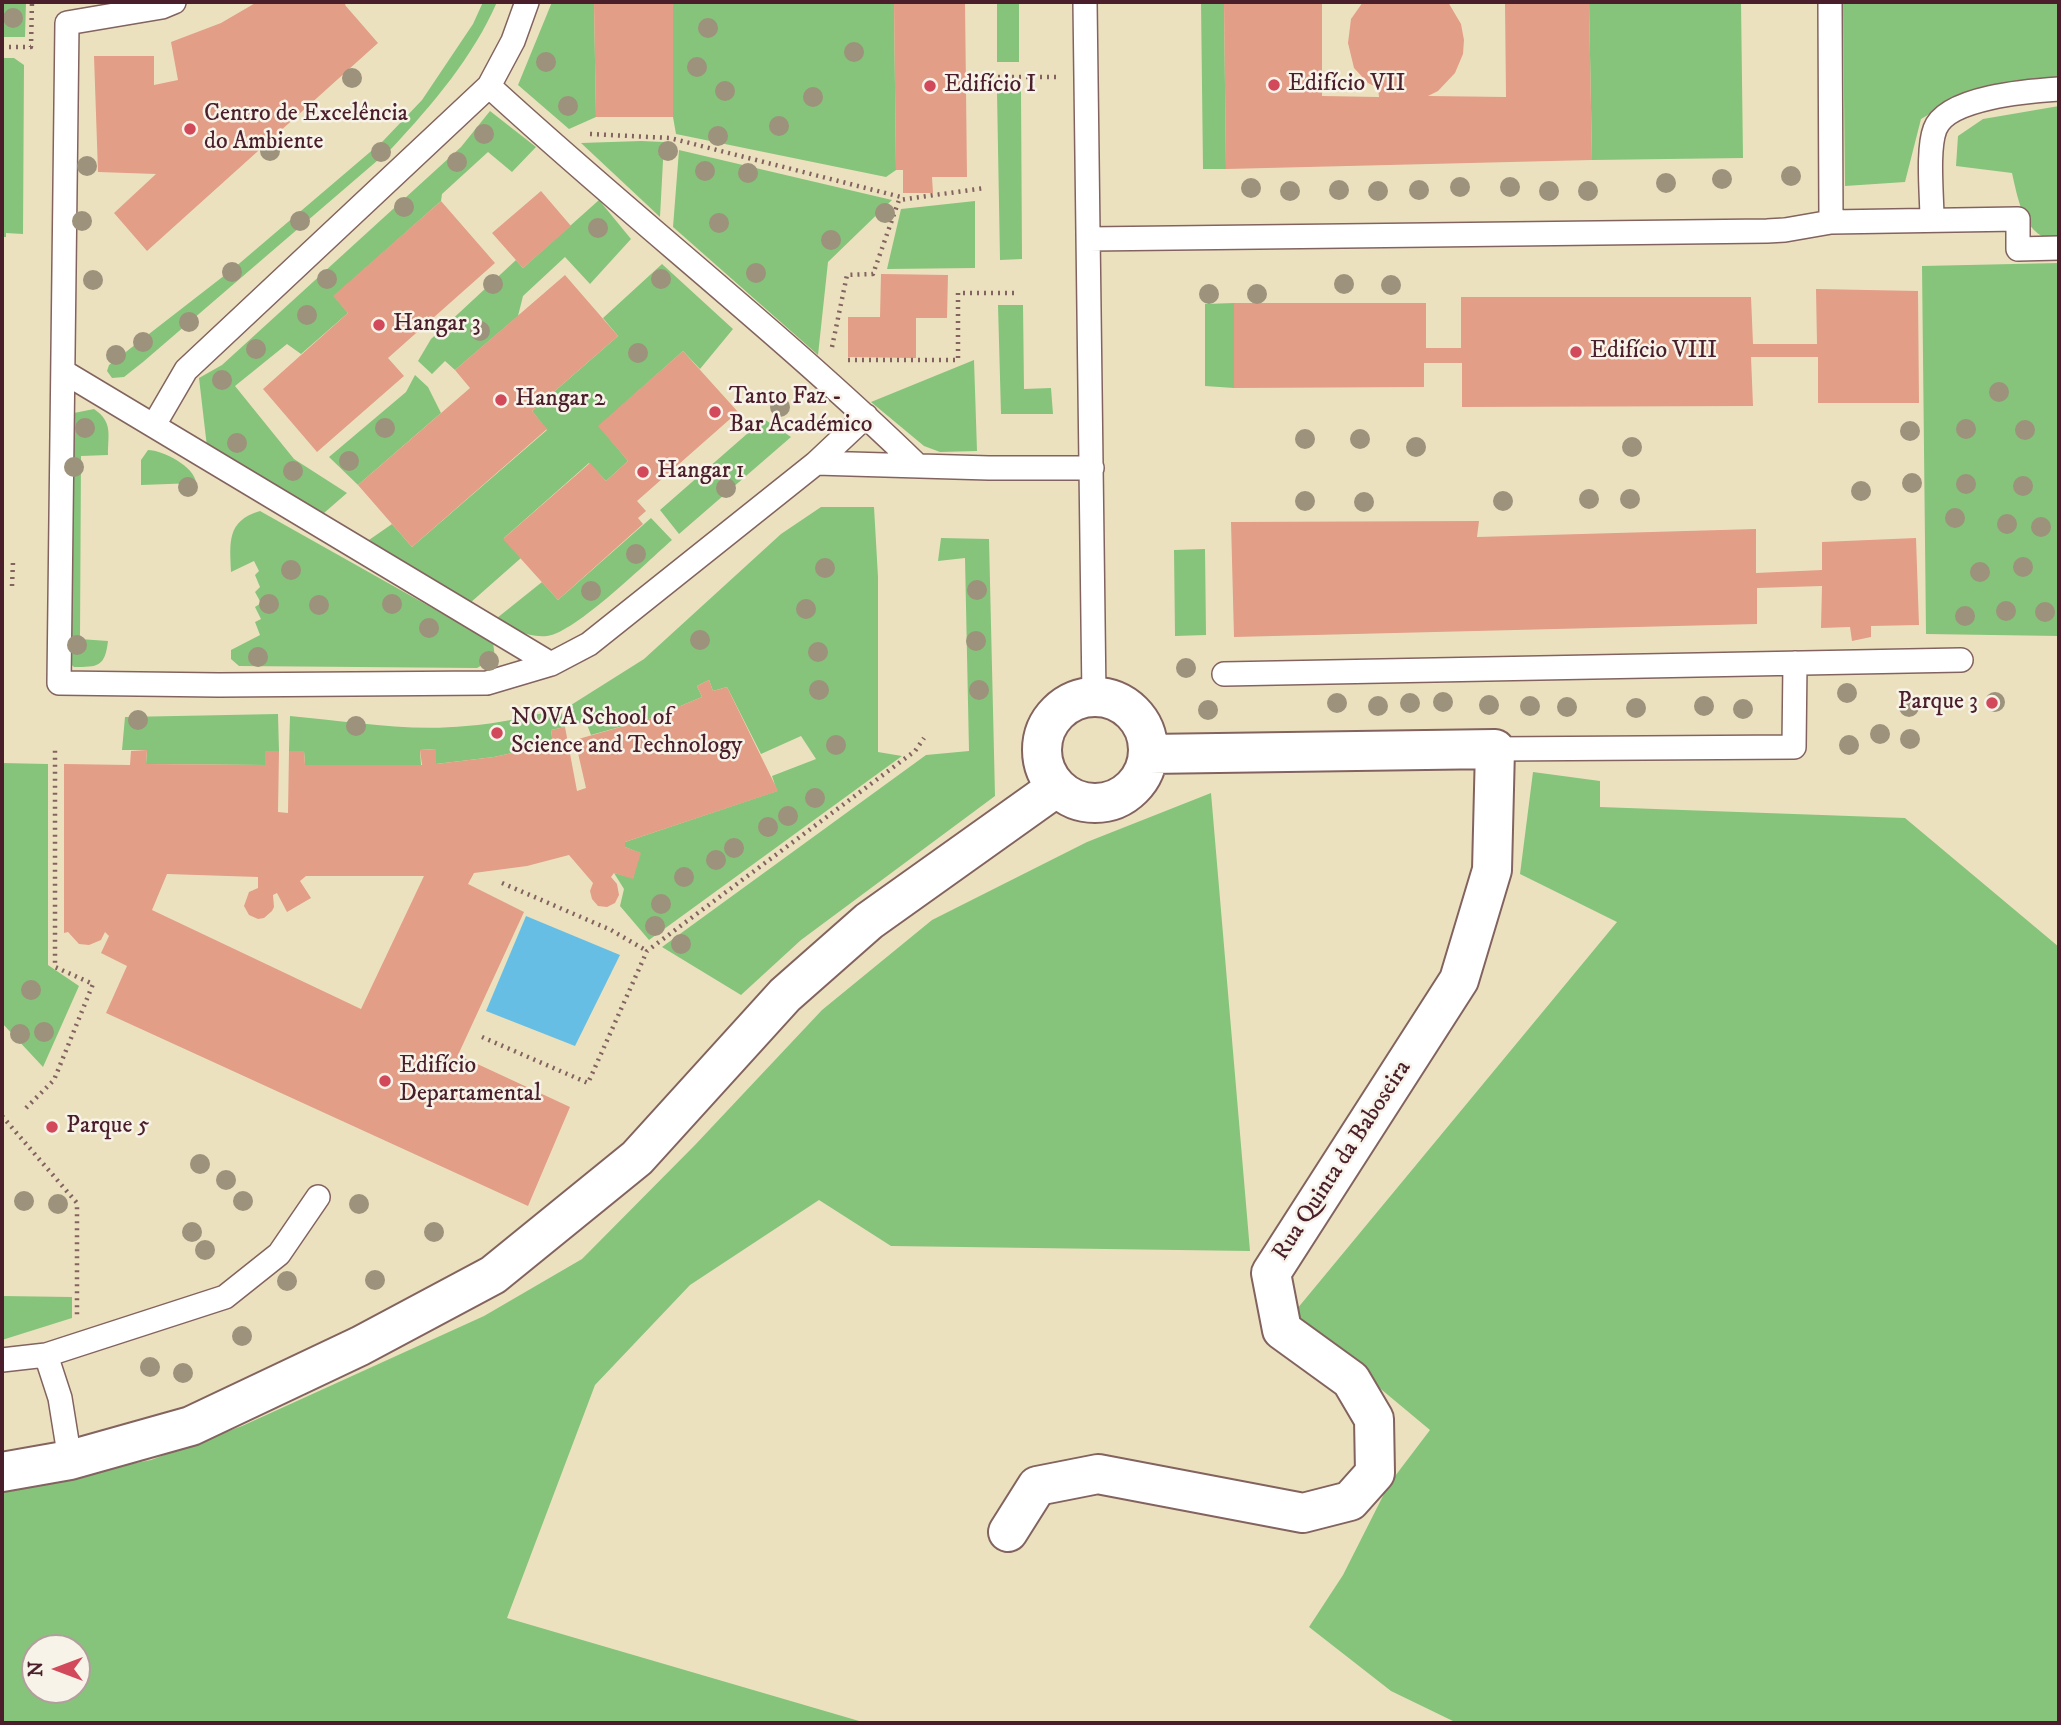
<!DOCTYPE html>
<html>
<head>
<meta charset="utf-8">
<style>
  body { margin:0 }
  #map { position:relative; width:2061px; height:1725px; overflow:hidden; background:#ece1bf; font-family:"IM FELL DW Pica",serif }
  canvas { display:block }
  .frame { position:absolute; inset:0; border:4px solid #4a1f2b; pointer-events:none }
  .north { position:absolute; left:21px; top:1634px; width:70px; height:70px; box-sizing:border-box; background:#f7f3e8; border:2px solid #b29e9c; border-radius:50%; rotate:270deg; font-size:19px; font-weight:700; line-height:28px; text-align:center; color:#4a1f2b }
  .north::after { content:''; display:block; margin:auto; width:24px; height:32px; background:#d1495b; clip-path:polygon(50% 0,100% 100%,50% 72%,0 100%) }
</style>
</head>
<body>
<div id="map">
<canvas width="2061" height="1725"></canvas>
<div class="frame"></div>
<div class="north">N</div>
</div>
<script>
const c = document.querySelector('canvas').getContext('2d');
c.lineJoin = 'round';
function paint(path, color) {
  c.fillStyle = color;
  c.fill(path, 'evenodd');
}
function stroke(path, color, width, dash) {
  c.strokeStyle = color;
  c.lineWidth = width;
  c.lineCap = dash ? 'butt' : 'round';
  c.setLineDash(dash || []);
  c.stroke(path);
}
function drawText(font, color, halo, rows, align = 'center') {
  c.font = font + ' "IM FELL DW Pica",serif';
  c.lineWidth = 5;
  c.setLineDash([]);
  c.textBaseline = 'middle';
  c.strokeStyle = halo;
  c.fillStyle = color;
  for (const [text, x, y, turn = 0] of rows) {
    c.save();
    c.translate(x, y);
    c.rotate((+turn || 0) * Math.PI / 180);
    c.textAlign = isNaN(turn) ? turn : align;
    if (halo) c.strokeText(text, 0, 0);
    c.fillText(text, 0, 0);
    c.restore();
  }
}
paint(new Path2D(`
  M2 2H26L25 37H2Z
  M483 2H497C473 57 433 104 392 148L143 362 124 377 112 378 107 371 109 365 234 268 383 141 422 100 473 24Z
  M552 2H594L596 117 569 129 518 85Z
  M673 2H894L896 170 886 177 676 134 673 117Z
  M997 2H1019V62H997Z
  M1201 2H1224L1226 169H1203Z
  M1589 2H1741L1743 158 1592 160Z
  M1843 2H2059V82L1959 97 1921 119 1905 182 1845 186Z
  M2 58H14L24 65 23 234 6 233V237H2Z
  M1021 91 1022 259 1000 260 997 92Z
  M2059 106V240C2025 241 2018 200 2012 173L1956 166 1958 136 1983 119Z
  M490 111 536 147 512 172 488 152 442 194 441 201 334 296 348 313 301 354 287 344 235 386 294 459 347 493 324 513 207 447 199 378 222 365 461 147Z
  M641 141 664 142 660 217 581 143Z
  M679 150 892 200 828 262 818 355 673 227Z
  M599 200 631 239 590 284 565 257 523 296 518 316 455 370 445 361 432 374 418 361 431 339 516 260 523 268Z
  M975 201V268L887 269 901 209Z
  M2059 263V636L1926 634 1922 266Z
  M662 264 733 329 700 369 683 351 599 426 628 461 606 481 589 463 504 538 521 558 470 603 369 540 392 524 412 547 547 430 532 411 618 336 603 318Z
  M1234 303V388L1205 386V304Z
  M998 305H1023L1024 389 1051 388 1053 414H1001Z
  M974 360 977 451 940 452 924 446 871 402Z
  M415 375 428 387 441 413 358 485 329 457 406 392Z
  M94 409C113 422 108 434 108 455L81 456 80 639 108 641C105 667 98 667 74 667L66 660 68 430 74 413Z
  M764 419 791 437 679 534 660 510Z
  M148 450C163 450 195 467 196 483L141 485V460Z
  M821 507H874L878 577V752L902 756 649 940 620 906 624 889 614 873 633 878 640 853 625 847V842L777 791 772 776 816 759 801 736 761 754 727 687 713 691 709 680 697 686 702 697 652 718 591 735 586 722 574 724 571 705 644 659 781 534Z
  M260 511 493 642 495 658 477 668 239 666 231 659V650L260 635 255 622 261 619 255 607 261 603 255 592 260 587 255 575 259 571 254 561 231 572C230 543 226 521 260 511Z
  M651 518 672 540C648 561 575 633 547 636 527 638 513 628 497 618L542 582 558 600Z
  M941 538 989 539 995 796 801 940 741 995 662 947 926 755 969 751 965 558 938 561Z
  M1205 549 1206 635 1175 636 1174 550Z
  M561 709 565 727 551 730 553 744 494 757 436 764 435 749 420 750 421 765H305L304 751H289L290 716C347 721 408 732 466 726 498 724 530 716 561 709Z
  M278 714 279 751H265V765L146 764 147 750H122L125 717Z
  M2 763 48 764V965L79 986 43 1067 2 1023Z
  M1533 772 1600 781V807L1905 818 2059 947V1723H1457L1391 1691 1309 1627 1343 1575 1389 1484 1430 1430 1292 1315 1617 922 1520 874Z
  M1211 793 1250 1251 891 1246 819 1200 690 1285 595 1385 507 1618 866 1723H2V1489L151 1460 242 1426 484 1316 582 1259 695 1145 822 1010 932 920 1087 842ZM35 1648H77V1690H35Z
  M2 1296 72 1297V1318L2 1340Z`), '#86c47b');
paint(new Path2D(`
  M526 916 620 955 575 1046 486 1011Z`), '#67bee4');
paint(new Path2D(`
  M257 2H347L345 5 378 43 147 251 114 213 156 174 98 172 94 56H154V85L178 80 171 42 221 23Z
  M594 2H673V117H596Z
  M894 2H965L967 177H932L933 193H903V170H896Z
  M1224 2H1322V96L1379 97 1378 88 1368 83 1354 68 1348 43 1351 19 1363 2H1448L1461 24 1464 40 1463 54 1455 73 1438 91 1428 96 1506 97 1505 2H1589L1592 160 1226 169Z
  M541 191 571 226 523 268 492 233Z
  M441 201 495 263 388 358 404 376 317 452 263 389 348 313 333 296Z
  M881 274 948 275 947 318H916V358L848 357V317H880Z
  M565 275 618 336 532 411 547 429 412 547 358 485 470 388 455 370Z
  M1816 289 1918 291 1919 403H1818V357H1751L1753 406 1462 407V363H1424V387L1234 388V303H1426V348H1461V297H1751L1753 344H1817Z
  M683 351 738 412 637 501 646 511 638 518 643 524 558 600 503 539 590 463 606 481 628 461 598 426Z
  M1479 521 1477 537 1756 529V573L1822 570V542L1916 538 1919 625 1871 626V637L1852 641 1850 627 1821 628 1822 586 1757 588V624L1234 637 1231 522Z
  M709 680 713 691 727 687 778 791 625 842V847L641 853 633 879 614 873 611 877 617 884 619 895 615 903 607 907 598 906 592 899 590 891 593 883 569 855 527 866 474 873 468 884 524 912 458 1055 570 1107 528 1206 106 1013 127 966 101 953 109 936 105 932 101 940 89 945 79 944 68 932 64 933V764L130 765 131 751 147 750 146 764 265 765V751H279L278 812 288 813 289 751H304L305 765H422L420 750 436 749V764L494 757 553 744 551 730 565 727 577 791 586 788 575 740 652 718 702 697 697 686ZM167 874 258 877V888L249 892 244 906 249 915 258 919 264 918 272 911 274 907 273 895 277 893 287 912 311 898 300 881 306 876H424L361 1009 152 910Z`), '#e29e86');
const service = new Path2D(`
  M174 2 162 7 67 23 59 683 219 685 487 683 551 664 589 644 816 463 989 468H1092
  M1085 2 1094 697
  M1830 2 1831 222
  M489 86C629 215 781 333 918 466
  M1932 220C1932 196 1927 150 1935 129 1947 97 2029 91 2059 89
  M1089 239 1767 231 1785 230 1831 222 2018 219V249L2059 248
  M64 372 551 664
  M154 425 186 370 489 86 513 41 527 2
  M816 463 866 416
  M1224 674 1961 660
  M1495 749 1794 747 1795 663
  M46 1355 60 1398 70 1460
  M2 1360 46 1355 225 1297 279 1254 318 1197`);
const minor = new Path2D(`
  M1042 750a53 53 0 1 1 106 0a53 53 0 1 1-106 0Z
  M2 1472 70 1460 191 1426 360 1346 493 1275 637 1158 785 995 869 921 1057 787
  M1008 1532 1037 1486 1098 1474 1303 1513 1350 1501 1375 1473 1374 1419 1351 1380 1282 1330 1271 1273 1459 980 1492 870 1495 749 1149 754`);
stroke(service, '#83635f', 26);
stroke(minor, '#83635f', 42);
stroke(new Path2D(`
  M2 47H31L32 2
  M984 77H1056
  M590 134 670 138 901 197 900 199
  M832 347 847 275 873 274 899 200 985 188
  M848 360H958V293H1017
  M12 586 13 562
  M502 883 611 930 647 951
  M482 1037 588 1083 647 951 915 751 924 738
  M26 1108 54 1080 93 984 55 967V746
  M2 1116 77 1203V1315`), '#83635f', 4.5, [2, 5]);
stroke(service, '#fff', 23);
stroke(minor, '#fff', 38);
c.fillStyle = '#9d927b';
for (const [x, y] of [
  [13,18],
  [708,28],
  [854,52],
  [546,62],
  [697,67],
  [352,78],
  [725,91],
  [813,97],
  [568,106],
  [779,126],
  [484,134],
  [718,136],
  [270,151],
  [668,151],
  [381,152],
  [457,162],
  [87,166],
  [705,171],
  [748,173],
  [1791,176],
  [1722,179],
  [1666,183],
  [1460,187],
  [1510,187],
  [1251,188],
  [1339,190],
  [1419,190],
  [1290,191],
  [1378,191],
  [1549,191],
  [1588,191],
  [404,207],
  [885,213],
  [82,221],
  [300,221],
  [719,223],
  [598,228],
  [831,240],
  [232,272],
  [756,273],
  [327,279],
  [661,279],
  [93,280],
  [493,284],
  [1344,284],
  [1391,285],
  [1209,294],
  [1257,294],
  [307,315],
  [189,322],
  [480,331],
  [143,342],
  [256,349],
  [638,353],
  [116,355],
  [222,380],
  [1999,392],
  [780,407],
  [85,428],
  [385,428],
  [1966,429],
  [2025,430],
  [1910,431],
  [1305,439],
  [1360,439],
  [237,443],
  [1416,447],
  [1632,447],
  [349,461],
  [74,467],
  [293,471],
  [1912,483],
  [1966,484],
  [2023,486],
  [188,487],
  [726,488],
  [1861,491],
  [1589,499],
  [1630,499],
  [1305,501],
  [1503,501],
  [1364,502],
  [1955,518],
  [2007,524],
  [2041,527],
  [636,554],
  [2023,567],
  [825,568],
  [291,570],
  [1980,572],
  [977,590],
  [591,591],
  [269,604],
  [392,604],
  [319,605],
  [806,609],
  [2006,611],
  [2045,612],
  [1965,616],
  [429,628],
  [700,640],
  [976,641],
  [77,645],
  [818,652],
  [258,657],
  [489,661],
  [1186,668],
  [819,690],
  [979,690],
  [1847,693],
  [1443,702],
  [1995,702],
  [1337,703],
  [1410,703],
  [1489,705],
  [1378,706],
  [1530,706],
  [1704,706],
  [1567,707],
  [1909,707],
  [1636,708],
  [1743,709],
  [1208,710],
  [138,720],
  [356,726],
  [1880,734],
  [1910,739],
  [836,745],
  [1849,745],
  [815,798],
  [788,816],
  [768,827],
  [734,848],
  [716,860],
  [684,877],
  [661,904],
  [655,926],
  [681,944],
  [31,990],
  [44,1032],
  [20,1034],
  [200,1164],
  [226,1180],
  [24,1201],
  [243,1201],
  [58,1204],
  [359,1204],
  [192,1232],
  [434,1232],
  [205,1250],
  [375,1280],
  [287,1281],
  [242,1336],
  [150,1367],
  [183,1373]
]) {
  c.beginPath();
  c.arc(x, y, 10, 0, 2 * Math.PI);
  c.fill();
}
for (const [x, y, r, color] of [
  [1274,85,7,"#d1495b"],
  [930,86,7,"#d1495b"],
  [190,129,7,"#d1495b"],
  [379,325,7,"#d1495b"],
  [1576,352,7,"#d1495b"],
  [501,400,7,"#d1495b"],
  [715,412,7,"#d1495b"],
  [643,472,7,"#d1495b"],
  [1992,703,7,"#d1495b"],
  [497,733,7,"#d1495b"],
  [385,1081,7,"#d1495b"],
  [52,1127,7,"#d1495b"]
]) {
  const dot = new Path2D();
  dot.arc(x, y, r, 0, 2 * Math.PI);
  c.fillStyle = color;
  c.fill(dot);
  stroke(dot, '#f7f3e8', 2.5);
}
drawText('24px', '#4a1f2b', '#f7f3e8', [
  ["Edifício VII",1288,85],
  ["Edifício I",944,86],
  ["Centro de Excelência",204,115],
  ["do Ambiente",204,143],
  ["Hangar 3",393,325],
  ["Edifício VIII",1590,352],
  ["Tanto Faz -",729,398],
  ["Bar Académico",729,426],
  ["Hangar 2",515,400],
  ["Hangar 1",657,472],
  ["Parque 3",1978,703,"right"],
  ["NOVA School of",511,719],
  ["Science and Technology",511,747],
  ["Edifício",399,1067],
  ["Departamental",399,1095],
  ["Parque 5",66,1127]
], 'left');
drawText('24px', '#4a1f2b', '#f7f3e8', [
  ["Rua Quinta da Baboseira",1343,1161,-57]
]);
</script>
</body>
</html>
